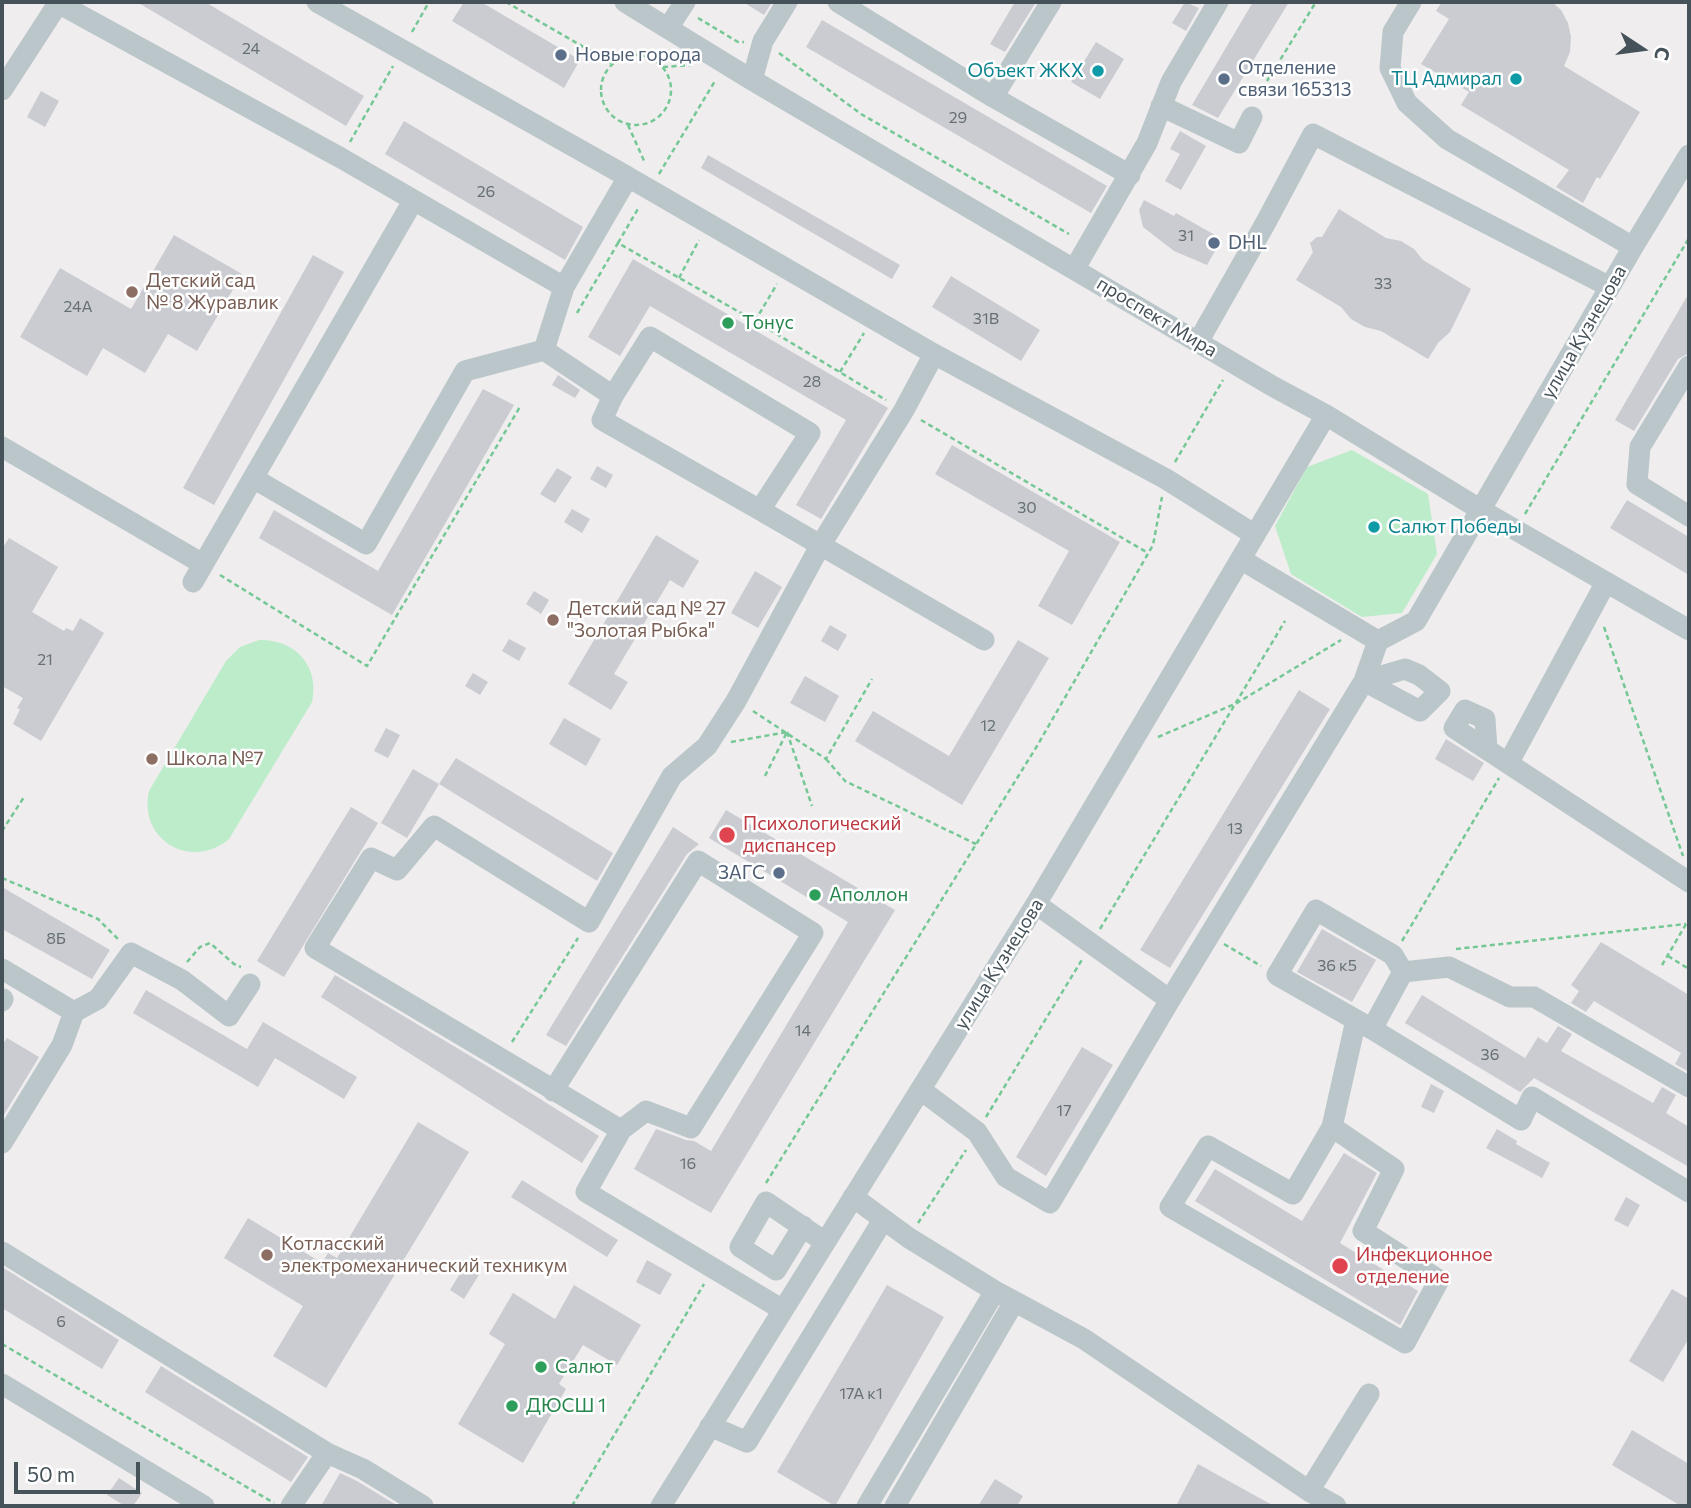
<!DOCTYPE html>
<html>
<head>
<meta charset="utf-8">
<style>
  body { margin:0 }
  #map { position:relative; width:1691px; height:1508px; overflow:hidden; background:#efeded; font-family:Commissioner,sans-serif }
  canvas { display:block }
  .frame { position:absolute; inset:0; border:4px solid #465259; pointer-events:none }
  .north { position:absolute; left:1607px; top:14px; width:70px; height:70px; -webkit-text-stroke:5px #fff; paint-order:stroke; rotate:103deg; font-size:19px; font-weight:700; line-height:28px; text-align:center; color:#465259 }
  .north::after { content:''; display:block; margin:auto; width:24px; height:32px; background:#465259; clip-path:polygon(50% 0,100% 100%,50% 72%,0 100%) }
  .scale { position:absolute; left:14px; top:1462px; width:126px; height:32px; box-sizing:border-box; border:4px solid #465259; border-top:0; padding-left:9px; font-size:21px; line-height:24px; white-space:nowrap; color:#465259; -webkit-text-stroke:5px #fff; paint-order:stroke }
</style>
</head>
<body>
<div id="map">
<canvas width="1691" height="1508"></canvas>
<div class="frame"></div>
<div class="north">С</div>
<div class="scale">50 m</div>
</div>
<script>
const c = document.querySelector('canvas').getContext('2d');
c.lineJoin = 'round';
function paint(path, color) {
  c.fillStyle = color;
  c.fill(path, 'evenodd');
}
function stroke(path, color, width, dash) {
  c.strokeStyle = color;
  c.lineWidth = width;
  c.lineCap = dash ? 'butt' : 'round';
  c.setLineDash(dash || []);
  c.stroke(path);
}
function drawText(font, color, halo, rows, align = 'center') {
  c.font = font + ' Commissioner,sans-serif';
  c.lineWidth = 5;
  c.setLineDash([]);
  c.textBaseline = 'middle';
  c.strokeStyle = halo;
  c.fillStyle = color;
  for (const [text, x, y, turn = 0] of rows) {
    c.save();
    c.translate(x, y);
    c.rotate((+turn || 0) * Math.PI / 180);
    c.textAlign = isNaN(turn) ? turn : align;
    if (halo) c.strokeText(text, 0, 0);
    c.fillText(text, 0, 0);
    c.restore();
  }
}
paint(new Path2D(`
  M1352 450 1428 494 1437 554 1402 613 1362 617 1291 574 1275 526 1307 467Z
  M259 640C295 639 320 666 312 702L229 839C191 871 138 840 149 791L226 661 240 647Z`), '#bcecc9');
paint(new Path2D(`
  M137 2H205L364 96 346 126Z
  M464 2H481L580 60 564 88 452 21Z
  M743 2H772L764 15Z
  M1015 2H1036L1005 52 990 44Z
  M1185 2 1199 8 1186 31 1172 23Z
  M1253 2H1289L1218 118 1192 105Z
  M1442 2H1552L1561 10 1568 23 1571 37 1570 52 1564 66 1640 112 1600 179 1597 177 1583 203 1556 187 1569 170 1461 105 1469 92 1421 64 1449 19 1436 11Z
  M822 20 1107 186 1091 213 806 47Z
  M1096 42 1124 59 1100 99 1071 82Z
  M41 91 59 101 45 127 27 117Z
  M404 121 583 227 565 260 385 154Z
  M1180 131 1206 146 1181 190 1165 181 1180 154 1170 149Z
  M708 155 900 265 892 279 701 168Z
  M1144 200 1174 216 1176 213 1222 239 1207 265 1174 251 1143 227 1139 210Z
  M1339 209 1386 238 1401 241 1414 249 1423 260 1471 289 1450 332 1438 343 1428 359 1381 331 1365 327 1351 319 1341 307 1296 280 1313 252 1310 243 1317 237H1322Z
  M174 235 242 274 197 351 168 334 145 373 103 348 87 376 20 337 60 268 131 309Z
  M313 255 344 272 214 505 183 488Z
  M633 259 888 408 821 519 796 505 846 420 650 306 620 356 588 337Z
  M951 276 1040 330 1021 361 932 307Z
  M1689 293V353L1678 359 1634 431 1615 420Z
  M558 375 580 390 575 398 552 385Z
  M483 389 514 405 392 615 259 538 274 510 378 571Z
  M952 445 1120 542 1072 625 1038 606 1069 551 935 474Z
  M597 466 613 475 606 488 590 479Z
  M557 468 572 477 555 503 540 494Z
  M1627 500 1689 537V575L1610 528Z
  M572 509 590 519 582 533 564 522Z
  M656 535 699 561 683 588 670 580 614 674 628 682 611 710 568 684Z
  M9 538 58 567 32 612 64 631 66 628 73 631 80 618 104 633 41 741 13 724 20 709 17 708 23 698 2 686V549Z
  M755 571 782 587 758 628 731 613Z
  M534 591 549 600 541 614 526 604Z
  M830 625 847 635 838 651 821 641Z
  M509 639 526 648 519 661 502 651Z
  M1018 640 1049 658 962 805 855 741 873 711 949 756Z
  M473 673 488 682 480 695 465 686Z
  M805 676 839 696 825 722 790 703Z
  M1299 690 1330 709 1170 968 1140 950Z
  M564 718 601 739 586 766 549 744Z
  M386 728 400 735 388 758 374 751Z
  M1446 739 1484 763 1473 781 1435 759Z
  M456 758 613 853 597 881 439 784Z
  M413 769 439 784 407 838 381 823Z
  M351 807 378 823 284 977 257 961Z
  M726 810 895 910 711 1213 634 1169 656 1129 686 1140 694 1141 711 1151 848 922 709 838Z
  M673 827 699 844 687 854 566 1046 546 1035Z
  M2 887 110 950 92 979 2 929Z
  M1322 929 1376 960 1352 1002 1297 972Z
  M1601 942 1689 995V1072L1675 1064 1681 1053 1594 1001 1586 1012 1571 1003 1579 991 1571 985Z
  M335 975 502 1075 599 1136 582 1163 321 997Z
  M146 990 247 1049 263 1022 357 1077 344 1099 275 1058 258 1087 133 1013Z
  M1422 995 1525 1058 1538 1037 1547 1043 1558 1026 1572 1034 1561 1051 1653 1103 1662 1087 1676 1095 1666 1113 1689 1127V1167L1534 1078 1520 1092 1405 1023Z
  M7 1038 39 1057 2 1118V1045Z
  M1082 1047 1113 1065 1046 1176 1016 1157Z
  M1431 1084 1444 1091 1434 1113 1421 1107Z
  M418 1122 469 1152 326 1388 273 1356 303 1306 224 1258 248 1218 322 1263 328 1253 337 1258Z
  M1497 1129 1517 1141 1516 1144 1550 1163 1542 1178 1486 1148Z
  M1344 1153 1377 1173 1340 1243 1418 1291 1400 1325 1195 1201 1215 1169 1302 1221Z
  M522 1180 618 1240 607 1257 511 1197Z
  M1626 1197 1640 1205 1628 1227 1614 1220Z
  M647 1260 672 1274 660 1295 636 1282Z
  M465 1265 480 1273 464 1299 450 1290Z
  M2 1267 119 1340 102 1369 2 1308Z
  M574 1285 641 1325 617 1365 583 1345 559 1384 566 1389 523 1463 458 1424 505 1344 489 1334 513 1293 555 1319Z
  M887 1285 944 1317 835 1506 777 1472Z
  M1672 1289 1689 1299V1338L1663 1382 1629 1361Z
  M161 1366 308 1457 291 1482 145 1392Z
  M1632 1430 1689 1464V1506H1681L1612 1465Z
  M1198 1464 1274 1506H1176Z
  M340 1473 357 1481 398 1506H321Z
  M119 1478 142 1493 133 1506H125L107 1495Z
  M995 1479 1023 1496 1017 1506H978Z`), '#caccd1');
stroke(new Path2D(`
  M506 2 613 64
  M698 18 738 42H744
  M412 32 429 2
  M779 53 861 114 1069 234
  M601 90a35 35 0 1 1 70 0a35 35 0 1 1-70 0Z
  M663 67 691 65
  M1267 81 1316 2
  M628 125 645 163
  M350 142 393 66
  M659 174 715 81
  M618 243 639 207
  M679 278 699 240
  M577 313 618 243 755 321 886 400
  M755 321 777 284
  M840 372 864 333
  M921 420 1148 553
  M1175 462 1223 380
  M1525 514 1689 238
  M220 575 367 666 521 405
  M1604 627 1683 856
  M753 711 826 759 872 679
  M787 732 812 806
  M1158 737 1237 703 1341 640
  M731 742 787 732
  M826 759 845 781 976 844
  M765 776 787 732
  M2 831 24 797
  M2 878 98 919 119 940
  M1100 929 1285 621
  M1402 941 1499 778
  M1224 944 1261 966
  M1456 949 1686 924
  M1668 956 1689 969
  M187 962 200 947 210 943 234 964 241 967
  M1662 965 1689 919
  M512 1042 578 938
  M986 1117 1083 958
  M766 1183 1037 746 1153 545 1162 497
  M918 1223 966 1150
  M2 1344 274 1503
  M572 1506 704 1284`), '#75c896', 2.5, [5, 3.5]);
stroke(new Path2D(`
  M317 2 628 177
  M625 2 752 80 1274 387 1326 415 1481 510 1689 630
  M838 2 993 97 1130 175
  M1411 2 1393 32 1390 68 1407 103 1447 139 1633 247
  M58 3 341 158 564 287 628 177 934 354 1166 479 1255 535
  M668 28 685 2
  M752 80 763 41 787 2
  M2 90 59 2
  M993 97 1051 2
  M1161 106 1239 143 1252 117
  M1075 268 1147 143 1171 82 1218 2
  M564 287 544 350 613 396 650 337 810 433 760 510 984 640
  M1198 342 1265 224 1313 134 1610 287
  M1689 366 1640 447 1637 484 1689 516
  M613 396 602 420 760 510
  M2 447 203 564
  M253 478 366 544 465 371 544 350
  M1242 560 1378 641 1416 621 1633 247 1689 155
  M193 582 413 201
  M1405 669 1419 675 1440 691 1420 711 1364 681Z
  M1487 749 1485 719 1465 710 1454 728 1689 882
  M1509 762 1606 582
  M2 969 74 1012 62 1045 2 1143
  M1403 972 1393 955 1316 910 1277 975 1372 1029 1521 1120 1532 1097 1689 1192
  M1170 1000 1364 681 1378 641
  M2 1001 3 999
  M74 1012 98 999 131 953 182 980 229 1016 250 984
  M1372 1029 1403 972 1449 967 1510 997H1534L1689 1087
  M921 1090 977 1132 1006 1177 1050 1203 1170 1000 1036 904
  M553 1091 698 861 813 933 691 1128 646 1111 621 1130
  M1332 1127 1394 1169 1363 1231 1439 1280 1405 1343 1170 1207 1208 1146 1293 1194 1332 1127 1356 1020
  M853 1197 909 1238 995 1291
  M803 1226 776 1270 740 1247 766 1202 825 1242
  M2 1252 327 1453 363 1469 423 1506
  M783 1310 586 1192 621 1130 315 948 371 858 397 870 434 826 589 922 672 776 707 746 736 701 820 546 904 410 934 354
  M2 1384 204 1506
  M710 1426 747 1442 883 1220
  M1309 1491 1369 1394
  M291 1506 327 1453
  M661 1506 1036 904 1326 415
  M867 1506 995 1291 1084 1339 1309 1491 1336 1506
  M895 1506 1014 1302`), '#bbc6cb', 21);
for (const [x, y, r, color] of [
  [561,55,7,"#5c6f8a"],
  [1098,71,7,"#0f9aa8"],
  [1224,79,7,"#5c6f8a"],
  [1516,79,7,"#0f9aa8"],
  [1214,243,7,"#5c6f8a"],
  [132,292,7,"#8d6e63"],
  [728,323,7,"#2e9e5b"],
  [1374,527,7,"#0f9aa8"],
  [553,620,7,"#8d6e63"],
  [152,759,7,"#8d6e63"],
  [727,835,9,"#e0444e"],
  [779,873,7,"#5c6f8a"],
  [815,895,7,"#2e9e5b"],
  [267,1255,7,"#8d6e63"],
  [1340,1266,9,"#e0444e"],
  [541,1367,7,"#2e9e5b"],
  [512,1406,7,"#2e9e5b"]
]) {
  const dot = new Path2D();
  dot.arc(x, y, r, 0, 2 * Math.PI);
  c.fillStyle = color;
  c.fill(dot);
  stroke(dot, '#fff', 2.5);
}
drawText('16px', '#677077', null, [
  ["24",251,49],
  ["29",958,118],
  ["26",486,192],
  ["31",1186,236],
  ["33",1383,284],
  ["24А",78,307],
  ["31В",986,319],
  ["28",812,382],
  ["30",1027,508],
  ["21",45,660],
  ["12",988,726],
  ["13",1235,829],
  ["8Б",56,939],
  ["36 к5",1337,966],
  ["14",803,1031],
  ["36",1490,1055],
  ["17",1064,1111],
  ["16",688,1164],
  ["6",61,1322],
  ["17А к1",861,1394]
]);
drawText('19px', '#4e5e75', '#fff', [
  ["Новые города",575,55],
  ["Отделение",1238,68],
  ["связи 165313",1238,90],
  ["DHL",1228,243],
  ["ЗАГС",765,873,"right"]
], 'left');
drawText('19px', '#0d838f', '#fff', [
  ["Объект ЖКХ",1084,71],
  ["ТЦ Адмирал",1502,79],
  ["Салют Победы",1388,527,"left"]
], 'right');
drawText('19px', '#785e54', '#fff', [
  ["Детский сад",146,281],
  ["№ 8 Журавлик",146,303],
  ["Детский сад № 27",567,609],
  ["\"Золотая Рыбка\"",567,631],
  ["Школа №7",166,759],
  ["Котласский",281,1244],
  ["электромеханический техникум",281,1266]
], 'left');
drawText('19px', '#465259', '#fff', [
  ["проспект Мира",1157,317,31],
  ["улица Кузнецова",1584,332,-60],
  ["улица Кузнецова",999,964,-58]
]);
drawText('19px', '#27864d', '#fff', [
  ["Тонус",742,323],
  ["Аполлон",829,895],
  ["Салют",555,1367],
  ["ДЮСШ 1",526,1406]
], 'left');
drawText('19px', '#be3a42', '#fff', [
  ["Психологический",743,824],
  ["диспансер",743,846],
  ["Инфекционное",1356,1255],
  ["отделение",1356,1277]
], 'left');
</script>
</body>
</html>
